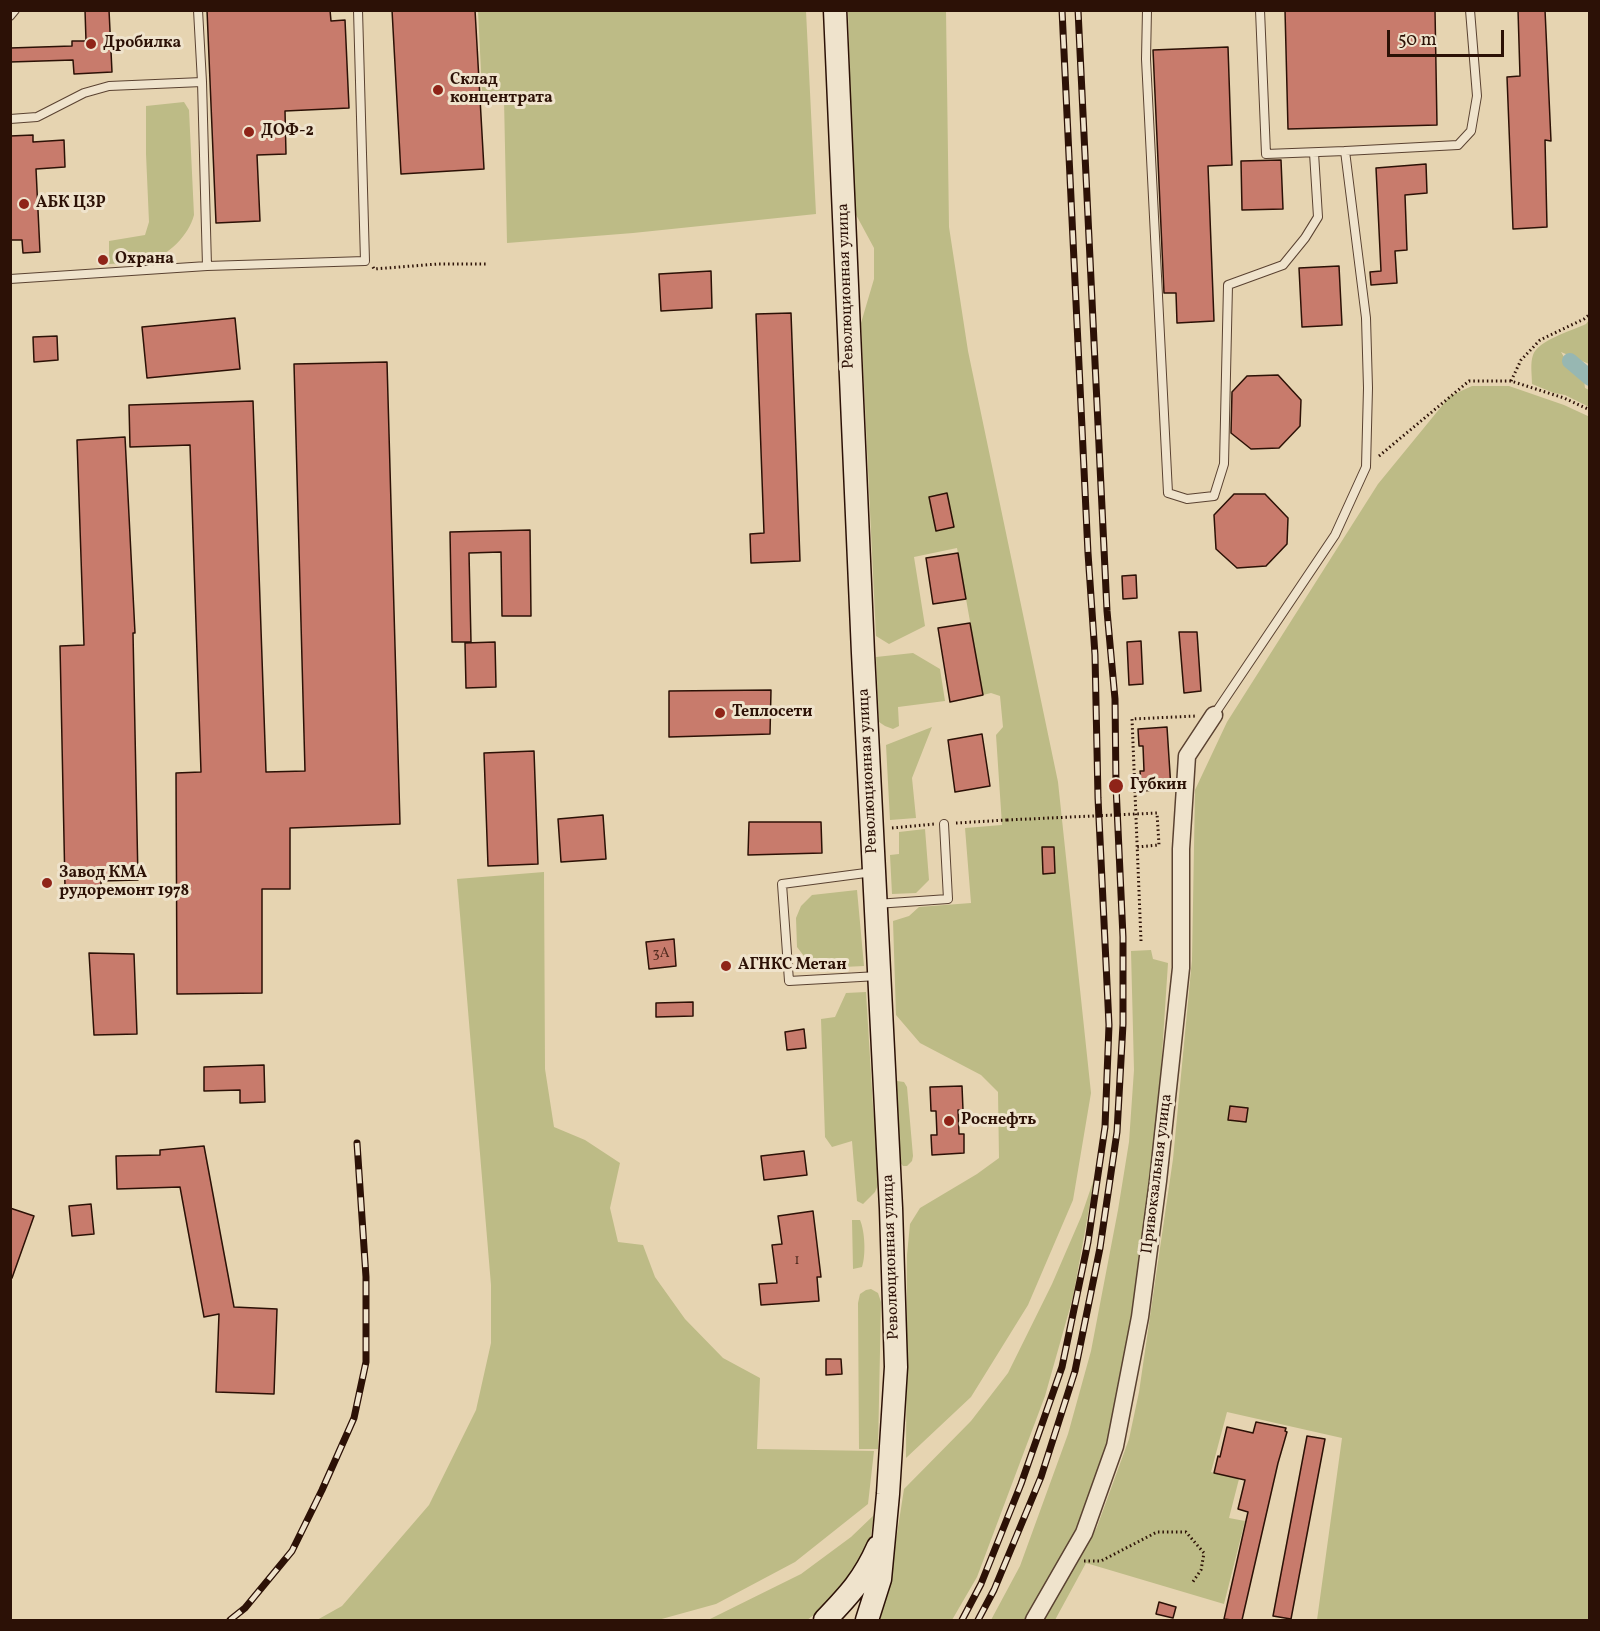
<!DOCTYPE html>
<html>
<head>
<meta charset="utf-8">
<style>
  body { margin:0 }
  #map { position:relative; width:1600px; height:1631px; overflow:hidden; background:#e6d4b1; font-family:Vollkorn,serif }
  canvas { display:block }
  .frame { position:absolute; inset:0; border:12px solid #2c1106; pointer-events:none }
  .scale { position:absolute; left:1387px; top:30px; width:117px; height:27px; box-sizing:border-box; border:3px solid #2c1106; border-top:0; padding-left:8px; font-size:18px; line-height:21px; white-space:nowrap; color:#2c1106; -webkit-text-stroke:4px #efe3cc; paint-order:stroke }
</style>
</head>
<body>
<div id="map">
<canvas width="1600" height="1631"></canvas>
<div class="frame"></div>
<div class="scale">50 m</div>
</div>
<script>
const c = document.querySelector('canvas').getContext('2d');
c.lineJoin = 'round';
function paint(path, color) {
  c.fillStyle = color;
  c.fill(path, 'evenodd');
}
function stroke(path, color, width, dash) {
  c.strokeStyle = color;
  c.lineWidth = width;
  c.lineCap = dash ? 'butt' : 'round';
  c.setLineDash(dash || []);
  c.stroke(path);
}
function drawText(font, color, halo, rows, align = 'center') {
  c.font = font + ' Vollkorn,serif';
  c.lineWidth = 6;
  c.setLineDash([]);
  c.textBaseline = 'middle';
  c.strokeStyle = halo;
  c.fillStyle = color;
  for (const [text, x, y, turn = 0] of rows) {
    c.save();
    c.translate(x, y);
    c.rotate((+turn || 0) * Math.PI / 180);
    c.textAlign = isNaN(turn) ? turn : align;
    if (halo) c.strokeText(text, 0, 0);
    c.fillText(text, 0, 0);
    c.restore();
  }
}
paint(new Path2D(`
  M478 11H806L816 214 633 233 507 243 504 99 482 92Z
  M848 11H946L949 227 968 351 1058 782 1091 1093 1073 1200 1028 1305 971 1397 906 1458 907 1255 910 1224 920 1208 977 1174 999 1158 998 1092 981 1075 920 1043 896 1015 893 921 909 916 919 907 971 903 965 828 1002 825 996 735 1003 727 1000 696 991 693 983 695 957 548 914 557 925 626 889 644 876 636 861 323 874 279V248L854 211Z
  M184 102 189 110 194 215C189 235 168 256 148 261 136 264 122 263 109 264V241L145 235 149 222 146 154V106Z
  M1589 320V364L1561 352 1570 367 1584 379 1585 388 1589 390V407L1565 395 1554 393 1532 384C1532 375 1530 363 1533 355 1537 341 1573 330 1586 324Z
  M1472 386H1509L1564 405 1590 417 1589 1620H1317L1342 1438 1227 1412 1211 1472 1239 1479 1229 1518 1245 1521 1224 1604 1086 1563 1055 1620H1043L1097 1527 1129 1439 1139 1392 1173 1159 1192 960 1195 790 1227 722 1378 484 1450 396Z
  M913 653 940 669 945 701 898 707 899 726 893 729 885 726 879 722 876 657Z
  M932 727 912 778 916 818 890 820 886 745Z
  M925 829 929 880 916 893 892 894 890 855 899 854V832Z
  M544 872 545 1069 554 1127 585 1140 620 1163 610 1208 618 1242 643 1245 655 1277 685 1319 723 1358 760 1378 757 1449 874 1451 868 1504 795 1562 716 1604 658 1620H317L342 1606 429 1505 476 1410 491 1343V1285L457 879Z
  M857 890 864 966 823 968 807 960 797 947 796 918 801 906 812 895Z
  M1151 950 1153 959 1168 963 1160 1085 1145 1244 1117 1414 1086 1509 1073 1539 1029 1620H991L1020 1566 1068 1434 1091 1351 1118 1210 1129 1142 1134 1070 1131 951Z
  M866 992 873 1107 881 1178 875 1192 863 1204 857 1201 852 1141 832 1147 825 1137 821 1019 835 1017 846 993Z
  M897 1081 904 1082 907 1087 913 1156 912 1161 907 1166H903L899 1161 893 1087Z
  M1095 1176 1073 1297 1045 1396 977 1577 952 1620H880L889 1585 904 1489 971 1421 1008 1373 1052 1284 1081 1217Z
  M852 1220H860C865 1231 866 1256 862 1267L853 1269Z
  M871 1289 878 1293 881 1302 878 1449H859L858 1303 860 1294 866 1290Z
  M874 1515 869 1547 860 1569 822 1609 807 1620H708L801 1574 851 1537Z`), '#bdbb86');
stroke(new Path2D(`
  M1570 361 1590 378`), '#97b7b2', 16);
const building = new Path2D(`
  M85 10H109L112 72 74 74 73 60 10 62V48L72 46V41H86Z
  M207 10H330L331 21 345 20 349 108 285 111 286 154 257 155 260 221 216 223Z
  M392 10H475L484 169 401 174Z
  M1285 10H1435L1437 125 1288 129Z
  M1518 10H1545L1551 141 1545 140 1547 227 1513 229 1507 77 1520 76Z
  M1228 47 1232 165 1208 166 1214 321 1177 323 1176 293H1164L1153 50Z
  M33 135V142L64 140 65 167 36 169 40 252 23 253 22 240H10V136Z
  M1281 160 1283 209 1242 210 1241 161Z
  M1426 164 1427 193 1405 195 1407 250 1395 251 1397 283 1371 285 1370 272 1381 271 1376 168Z
  M1339 266 1342 325 1302 327 1299 268Z
  M711 271 712 308 661 311 659 274Z
  M791 313 800 561 751 563 750 534 764 533 756 314Z
  M235 318 240 369 147 378 142 327Z
  M57 336 58 360 34 362 33 337Z
  M387 362 400 824 290 828V889H262V993L177 994 176 773 201 772 190 445 130 447 129 405 253 401 266 772 305 771 294 364Z
  M1278 375 1301 400 1300 426 1279 448 1251 449 1231 433 1232 392 1247 376Z
  M125 437 135 633H133L138 880 101 881V886L65 887 60 646 84 645 77 440Z
  M947 493 954 527 936 531 929 497Z
  M1234 494H1265L1288 518 1287 544 1266 566 1237 568 1216 549 1214 515Z
  M530 530 531 616H502L501 552 469 553 471 642H452L450 532Z
  M958 553 966 599 933 604 926 558Z
  M1136 575 1137 598 1123 599 1122 576Z
  M970 623 983 695 950 702 938 628Z
  M1179 632H1197L1201 691 1184 693Z
  M1141 641 1143 684 1129 685 1127 642Z
  M495 642 496 687 466 688 465 643Z
  M771 690 770 734 669 737V691Z
  M1167 727 1171 789 1142 791 1140 771H1144L1143 746H1139L1138 729Z
  M982 734 990 786 955 792 948 740Z
  M534 751 538 864 488 866 484 753Z
  M603 815 606 859 561 862 558 819Z
  M749 822H821L822 853 748 855Z
  M1042 847H1054L1055 873 1043 874Z
  M674 939 676 966 649 969 646 942Z
  M89 953 134 954 137 1034 94 1035Z
  M693 1002V1016L656 1017V1003Z
  M804 1029 806 1048 787 1050 785 1032Z
  M264 1065 265 1102 240 1103V1090L204 1091V1067Z
  M962 1086 963 1110H958L959 1134H964V1153L932 1155 931 1135H937L936 1111H931L930 1087Z
  M1230 1106 1248 1108 1246 1122 1228 1120Z
  M204 1146 234 1307 277 1309 274 1394 216 1392 219 1314 204 1317 180 1187 117 1189 116 1156 160 1155V1150Z
  M804 1151 807 1175 764 1180 761 1156Z
  M91 1204 94 1234 72 1236 69 1206Z
  M10 1208 34 1216 12 1278H10Z
  M813 1211 821 1277H817L819 1301 761 1305 759 1284 777 1283 772 1245 782 1244 778 1216Z
  M826 1359H841L842 1374 826 1375Z
  M1256 1422 1286 1428 1285 1431 1287 1432 1278 1463 1242 1620H1232L1224 1619 1248 1512 1238 1509 1245 1480 1214 1473 1218 1456 1220 1457 1227 1427 1253 1433Z
  M1307 1436 1325 1439 1291 1619 1273 1616Z
  M1159 1602 1176 1607 1173 1618 1156 1614Z`);
paint(building, '#c87b6c');
stroke(building, '#2c1106', 1.5);
const lane = new Path2D(`
  M198 10 202 82 207 266
  M1147 10 1146 59 1168 493 1187 499 1214 496 1224 464 1228 285 1283 265 1305 238 1318 217 1314 153
  M1260 10 1266 154 1345 151
  M10 16 15 10
  M10 119 37 117 84 93 109 86 202 82
  M10 279 207 266 365 261 358 10
  M1214 715 1335 535 1366 467 1368 388 1366 318 1345 151 1458 145 1471 131 1477 96 1470 10
  M873 872 782 884 789 981 878 976
  M876 904 948 899 944 824`);
const street = new Path2D(`
  M1034 1620 1084 1533 1115 1446 1140 1317 1158 1181 1181 968V849L1187 756 1214 715`);
const secondary = new Path2D(`
  M835 10 863 653 891 1208 896 1367 888 1494 880 1579 867 1620
  M825 1620C849 1595 864 1579 878 1547`);
stroke(lane, '#5a4231', 10);
stroke(street, '#5a4231', 19);
stroke(secondary, '#2c1106', 25);
stroke(new Path2D(`
  M373 267 374 269 438 264H487
  M1511 381 1521 360 1540 340 1584 319 1590 314
  M1379 456 1469 381H1511L1564 398 1590 410
  M956 823 1007 820
  M892 828 935 824
  M1141 941 1132 719 1196 716
  M1084 1561H1101L1157 1532H1186L1204 1553 1201 1570 1192 1583`), '#2c1106', 3, [1.5, 3]);
stroke(lane, '#efe3cc', 8);
stroke(street, '#efe3cc', 16);
stroke(secondary, '#efe3cc', 22);
const rail = new Path2D(`
  M230 1620 245 1608 292 1551 322 1490 354 1418 366 1362V1277L357 1143
  M962 1620 981 1584 1021 1484 1062 1367 1088 1242 1105 1127 1109 1025 1098 798 1095 655 1088 553 1062 10
  M978 1620 994 1590 1041 1477 1075 1371 1100 1248 1117 1132 1123 1024V937L1116 786 1115 699 1107 611 1078 10`);
stroke(rail, '#2c1106', 7);
stroke(rail, '#efe3cc', 4.5, [14]);
stroke(new Path2D(`
  M1007 820 1157 813 1159 845 1137 847`), '#2c1106', 3, [1.5, 3]);
for (const [x, y, r, color] of [
  [91,44,6,"#8f2418"],
  [438,90,6,"#8f2418"],
  [249,132,6,"#8f2418"],
  [24,204,6,"#8f2418"],
  [103,260,6,"#8f2418"],
  [720,713,6,"#8f2418"],
  [1116,786,8,"#8f2418"],
  [47,883,6,"#8f2418"],
  [726,966,6,"#8f2418"],
  [949,1121,6,"#8f2418"]
]) {
  const dot = new Path2D();
  dot.arc(x, y, r, 0, 2 * Math.PI);
  c.fillStyle = color;
  c.fill(dot);
  stroke(dot, '#efe3cc', 2);
}
drawText('14px', '#532c20', null, [
  ["3А",661,954],
  ["1",797,1261]
]);
drawText('bold 16px', '#2c1106', '#efe3cc', [
  ["Дробилка",103,44],
  ["Склад",450,81],
  ["концентрата",450,99],
  ["ДОФ-2",261,132],
  ["АБК ЦЗР",36,204],
  ["Охрана",115,260],
  ["Теплосети",732,713],
  ["Губкин",1130,786],
  ["Завод КМА",59,874],
  ["рудоремонт 1978",59,892],
  ["АГНКС Метан",738,966],
  ["Роснефть",961,1121]
], 'left');
drawText('16px', '#2c1106', '#efe3cc', [
  ["Революционная улица",847,286,-92],
  ["Революционная улица",869,771,-93],
  ["Привокзальная улица",1158,1174,-83],
  ["Революционная улица",892,1257,-92]
]);
</script>
</body>
</html>
